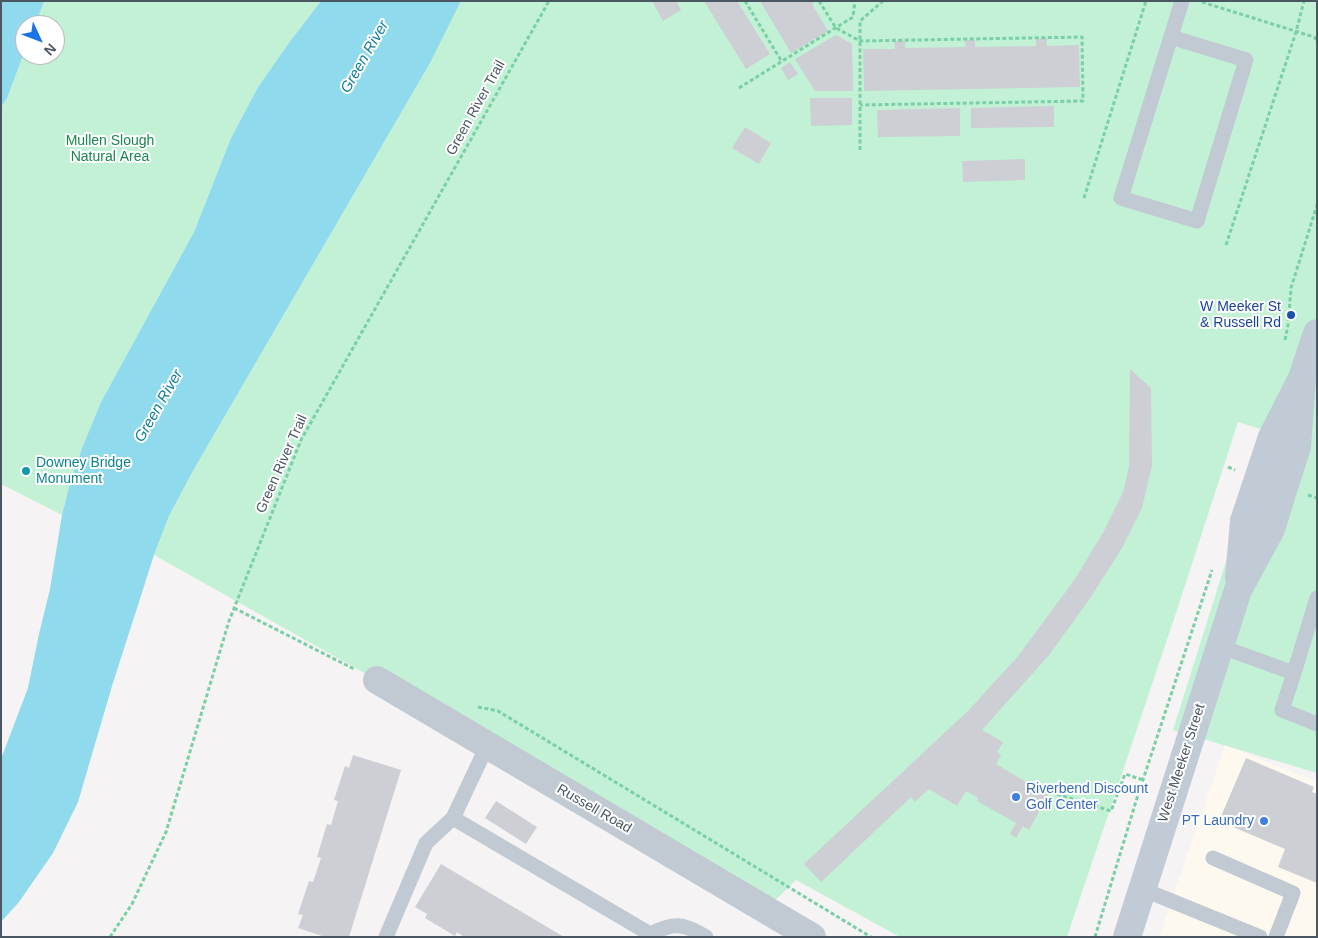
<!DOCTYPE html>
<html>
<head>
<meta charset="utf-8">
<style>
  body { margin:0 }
  #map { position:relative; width:1318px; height:938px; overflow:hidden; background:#f5f3f3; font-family:Helvetica,sans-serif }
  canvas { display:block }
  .frame { position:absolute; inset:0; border:2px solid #4a5661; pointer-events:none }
  .north { position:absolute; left:15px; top:15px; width:50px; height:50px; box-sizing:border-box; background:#fff; border:1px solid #b7bbc0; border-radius:50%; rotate:133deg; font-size:14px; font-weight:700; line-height:20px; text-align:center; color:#4a5661 }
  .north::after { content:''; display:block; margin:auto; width:18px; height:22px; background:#1a73e8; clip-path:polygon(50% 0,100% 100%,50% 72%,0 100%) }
</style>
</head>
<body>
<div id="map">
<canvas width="1318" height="938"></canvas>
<div class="frame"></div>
<div class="north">N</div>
</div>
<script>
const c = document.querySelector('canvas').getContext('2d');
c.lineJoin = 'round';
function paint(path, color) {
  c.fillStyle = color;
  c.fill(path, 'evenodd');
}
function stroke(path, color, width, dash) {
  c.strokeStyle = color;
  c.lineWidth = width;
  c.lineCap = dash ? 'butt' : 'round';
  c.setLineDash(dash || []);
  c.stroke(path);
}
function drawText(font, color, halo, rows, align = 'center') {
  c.font = font + ' Helvetica,sans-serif';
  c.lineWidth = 4;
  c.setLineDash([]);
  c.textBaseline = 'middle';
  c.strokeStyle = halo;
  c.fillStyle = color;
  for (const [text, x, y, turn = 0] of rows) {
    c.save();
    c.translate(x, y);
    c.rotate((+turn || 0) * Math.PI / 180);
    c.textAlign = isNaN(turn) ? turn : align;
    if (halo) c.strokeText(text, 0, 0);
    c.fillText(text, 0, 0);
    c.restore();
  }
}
paint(new Path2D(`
  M1225 745 1317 782V937H1159Z`), '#fdf9ef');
paint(new Path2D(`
  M1 1H321L291 40 258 87 231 138 194 232 101 402 82 448 70 483 62 515 1 484ZM25 25H55V55H25Z
  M461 1H1317V773L1173 730 1267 431 1238 422 1177 610 1067 937H900L796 880 766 909 377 680 154 555 169 516 194 469 430 63Z`), '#c3f1d5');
paint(new Path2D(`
  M1 1H44L35 25H25V50L7 98 1 107Z
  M321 1H461L430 63 194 469 169 516 154 555 112 686 78 802 53 853 19 902 1 922V759L28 688 39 634 50 589 62 515 70 483 82 448 101 402 194 232 231 138 258 87 291 40Z`), '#90daee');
paint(new Path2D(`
  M652 1H676L681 10 663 21Z
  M704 1H737L770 54 746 69Z
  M760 1H816L812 4 828 31 791 53Z
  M836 35 852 44 853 91H815L795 59Z
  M1047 38V46L1079 45 1080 87 864 91 863 49H895L894 41H905V48L966 47 965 40H975V47L1036 46V39Z
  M790 62 798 74 788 80 781 68Z
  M810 98H852V125L811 126Z
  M1054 106V127L971 128V108Z
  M960 108V136L878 137 877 110Z
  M745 127 771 143 759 164 732 148Z
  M1025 159V180L963 182 962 161Z
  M1130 369 1151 388 1152 465 1142 508 1122 548 1091 597 1049 655 982 730 1003 742 997 752 1001 755 996 764 1048 795 1029 830 1023 826 1016 838 1010 834 1016 823 977 801 978 798 966 791 957 806 929 789 915 802 911 797 821 882 804 864 969 710 1019 655 1075 579 1104 531 1123 492 1129 467Z
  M353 755 401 770 349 937H325L298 928 303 915 298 914 309 881 313 882 321 858 317 857 327 824 331 825 338 801 334 800 345 766 349 768Z
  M1246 758 1314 787 1312 792 1317 794V883L1278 867 1285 849 1219 821Z
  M496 801 537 827 526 844 485 818Z
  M441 864 564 937H464L457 932 455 936 425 918 427 914 415 907Z`), '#cdcfd5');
stroke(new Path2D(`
  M745 1 782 62
  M819 1 836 28 860 41 1082 37 1083 101 860 105
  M1202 2 1314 37 1317 40
  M739 88 853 17 855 1
  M860 150V21L883 1
  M1084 198 1146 1
  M1226 245 1296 32 1304 1
  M1285 340 1288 325 1291 288 1317 205
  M1228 467 1235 470
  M1308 495 1317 498
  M234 608 354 669
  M478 707 498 711 871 937
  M1057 794 1111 811 1125 774 1143 780
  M110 937 132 904 166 832 229 621 301 440 549 1
  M1095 937 1137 798 1212 570`), '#7ad0a6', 3, [4, 2.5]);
stroke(new Path2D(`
  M1171 37 1246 60 1197 221 1121 198 1182 1
  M1219 646 1294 673 1317 598
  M1294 673 1282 710 1317 724
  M453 818 650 934 647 937
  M1213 858 1293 893 1276 937
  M1142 889 1260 937
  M650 934C674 922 683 923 706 937
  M386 937 426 843 453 818 487 746`), '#c1cad2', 15);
stroke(new Path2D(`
  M377 680 812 937`), '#c1cad2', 28);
stroke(new Path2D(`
  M1239 578 1244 521 1272 437 1302 378 1317 333
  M1127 937 1238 590 1271 529 1284 487 1297 447 1302 378`), '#c1cbd6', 28);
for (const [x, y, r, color] of [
  [1291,315,5,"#1a4fb4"],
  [26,471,5,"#0f9aa8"],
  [1016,797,5,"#3f7fe0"],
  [1264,821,5,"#3f7fe0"]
]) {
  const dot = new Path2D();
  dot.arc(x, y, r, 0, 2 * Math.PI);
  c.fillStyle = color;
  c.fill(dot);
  stroke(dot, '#fff', 2);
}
drawText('14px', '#4a5661', '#fff', [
  ["Green River Trail",476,108,-61],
  ["Green River Trail",282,464,-66],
  ["West Meeker Street",1182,763,-72],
  ["Russell Road",594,809,30]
]);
drawText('14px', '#17864f', '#fff', [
  ["Mullen Slough",110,141],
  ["Natural Area",110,157]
]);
drawText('14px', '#164399', '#fff', [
  ["W Meeker St",1281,307],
  ["& Russell Rd",1281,323]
], 'right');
drawText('14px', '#0d838f', '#fff', [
  ["Downey Bridge",36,463],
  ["Monument",36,479]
], 'left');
drawText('14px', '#366cbe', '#fff', [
  ["Riverbend Discount",1026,789],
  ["Golf Center",1026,805],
  ["PT Laundry",1254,821,"right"]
], 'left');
drawText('italic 15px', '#0c7c9b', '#fff', [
  ["Green River",365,57,-60],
  ["Green River",159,406,-60]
]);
</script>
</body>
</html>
